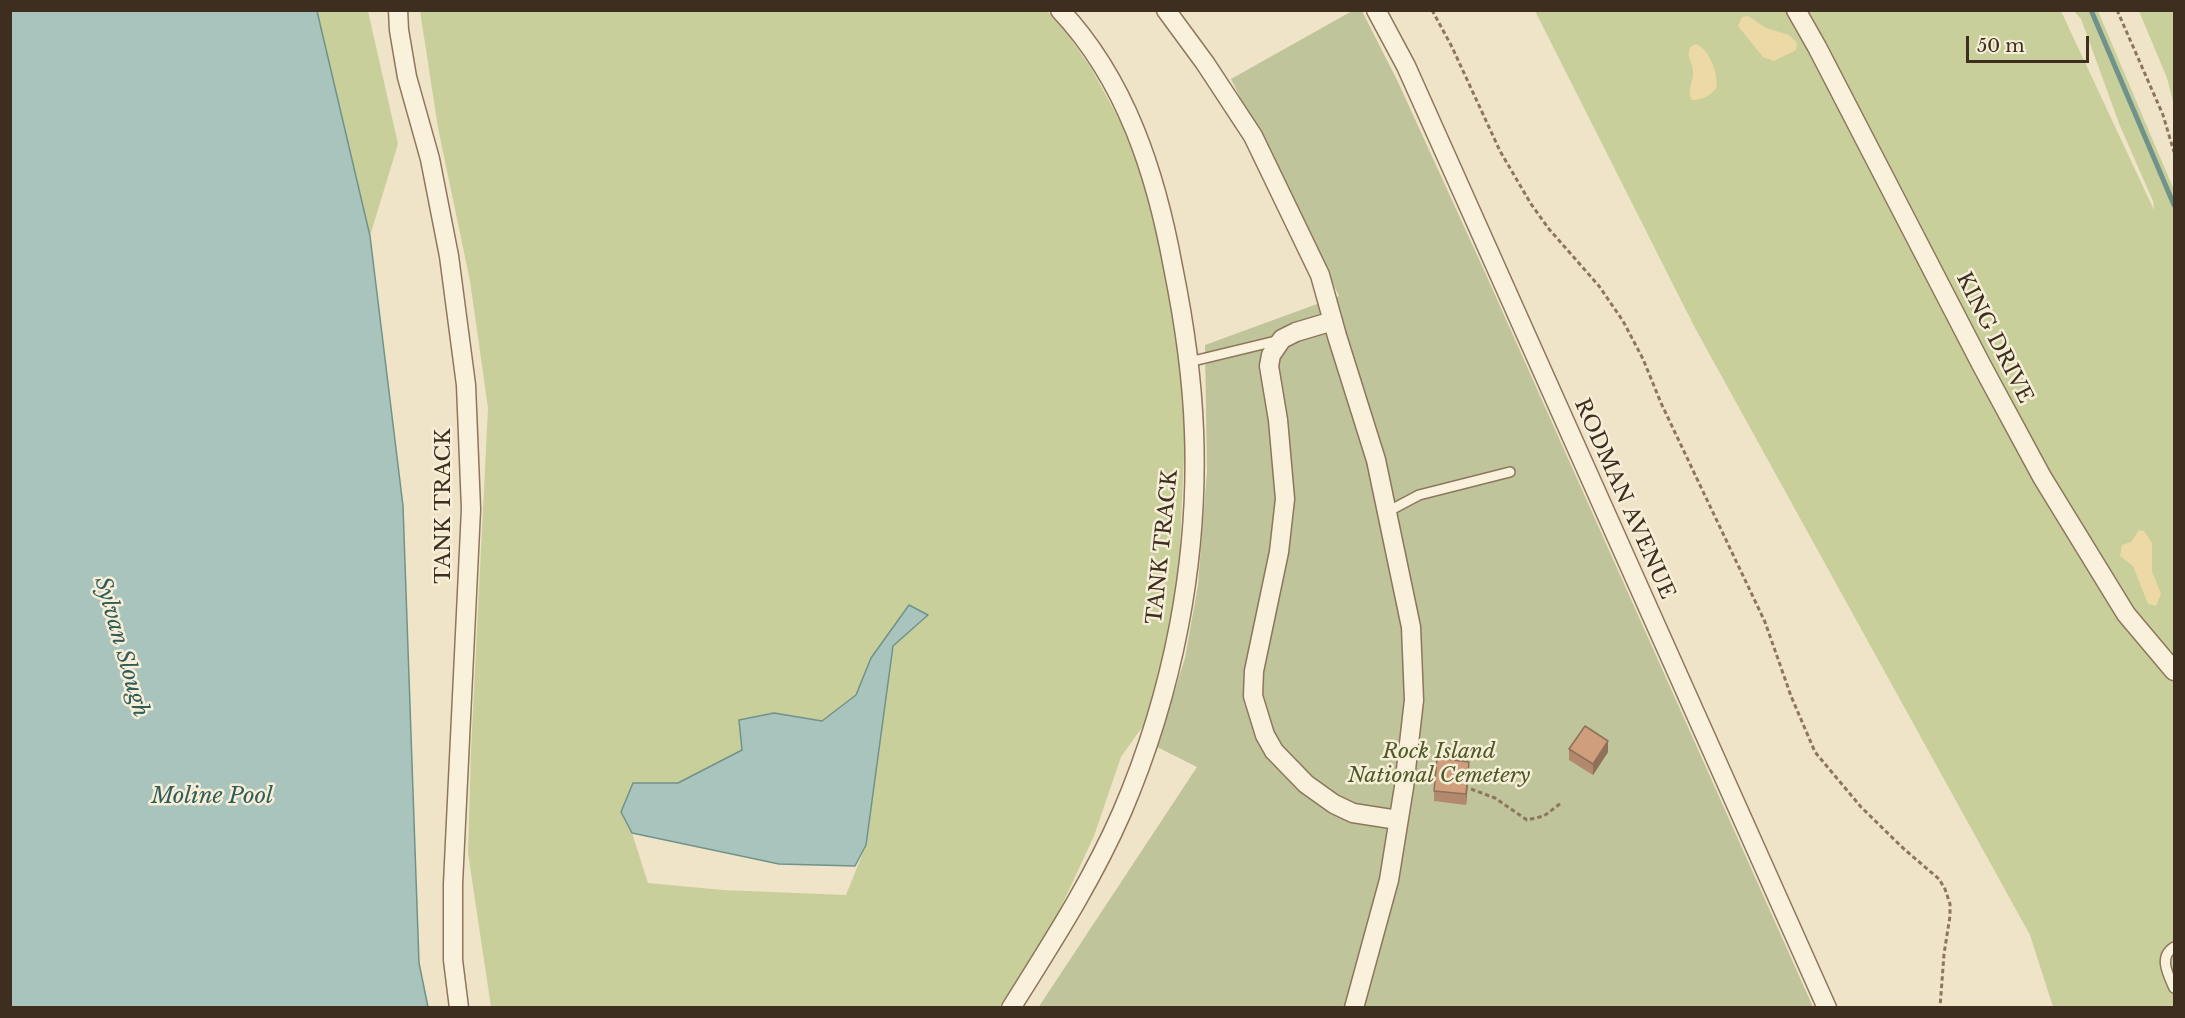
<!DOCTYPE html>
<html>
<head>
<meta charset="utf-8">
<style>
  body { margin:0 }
  #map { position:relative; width:2185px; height:1018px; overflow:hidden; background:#f0e4c8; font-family:"Libre Baskerville",serif }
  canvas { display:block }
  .frame { position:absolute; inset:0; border:12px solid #3d2e20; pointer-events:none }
  .scale { position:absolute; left:1966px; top:36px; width:123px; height:27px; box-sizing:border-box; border:3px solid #3d2e20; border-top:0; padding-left:8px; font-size:18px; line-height:21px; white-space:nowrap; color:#3d2e20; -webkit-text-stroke:4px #f7eed8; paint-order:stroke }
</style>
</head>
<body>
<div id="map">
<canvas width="2185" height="1018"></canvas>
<div class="frame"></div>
<div class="scale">50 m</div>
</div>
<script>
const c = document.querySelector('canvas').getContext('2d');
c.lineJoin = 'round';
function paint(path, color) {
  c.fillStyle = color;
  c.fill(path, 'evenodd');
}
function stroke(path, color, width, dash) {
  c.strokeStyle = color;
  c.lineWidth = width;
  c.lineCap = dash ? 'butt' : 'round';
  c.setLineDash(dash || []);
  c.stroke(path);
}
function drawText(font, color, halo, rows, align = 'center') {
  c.font = font + ' "Libre Baskerville",serif';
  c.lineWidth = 5;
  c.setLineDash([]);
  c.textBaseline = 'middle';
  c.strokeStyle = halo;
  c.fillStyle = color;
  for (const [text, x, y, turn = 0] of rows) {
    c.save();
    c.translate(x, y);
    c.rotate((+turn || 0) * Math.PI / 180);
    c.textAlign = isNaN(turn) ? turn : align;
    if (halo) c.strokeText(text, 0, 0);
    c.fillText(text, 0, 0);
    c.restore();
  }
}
paint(new Path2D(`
  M316 11H368L398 144 370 236Z
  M420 11H1047L1063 28 1091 68 1120 121 1140 171 1157 236 1176 324 1186 412 1178 590 1148 719 1121 757 1094 836 1049 933 999 1007H491L468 853 471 750 488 408 470 281 438 128ZM928 616 893 646 866 845 846 895 723 890 648 883 632 833 621 812 633 783H678L742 750 739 720 774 713 822 721 856 695 871 658Z
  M1535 11H2061L2154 210 2153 201 2120 126 2081 19 2074 11H2098L2174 190V1007H2053L2030 935 1695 328Z
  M2139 11H2174V105L2167 78Z`), '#c9cf9b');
paint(new Path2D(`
  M1748 16 1766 28 1789 35 1797 43 1796 50 1774 61 1763 57 1738 26 1742 17Z
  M1696 44C1710 50 1717 72 1717 86 1713 95 1702 100 1692 100 1686 90 1694 82 1693 71 1692 61 1686 58 1690 47Z
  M2139 530 2144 531 2152 543V571L2161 594 2156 606 2148 604 2133 566 2120 556 2122 545 2131 542Z`), '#ecd9a5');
paint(new Path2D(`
  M1352 11H1362L1398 82 1483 268 1813 1007 1038 1008 1197 767 1157 747 1185 658 1198 585 1207 471 1205 345 1339 296 1231 79Z`), '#bfc49a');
const water = new Path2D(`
  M10 11H317L370 236 403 506 419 963 428 1007H11Z
  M909 605 928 615 893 646 866 845 855 866 779 864 632 833 621 812 633 783H678L742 750 739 720 774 713 822 721 856 695 871 658Z`);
paint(water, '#a9c4bc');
stroke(water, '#6f938a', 1.5);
stroke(new Path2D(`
  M2091 10 2174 205`), '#6f938a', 5);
const service = new Path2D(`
  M1189 362 1280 340
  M1387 512 1419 495 1510 472
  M2174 947C2158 957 2168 974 2174 988`);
const minor = new Path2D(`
  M398 10 399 30 407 77 430 159 449 256 466 385 471 509 453 884V960L459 1008
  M1166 10 1205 63 1253 136 1320 275 1337 336 1376 460 1411 627 1414 700 1404 787 1389 880 1354 1008
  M1376 10 1406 66 1827 1008
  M1796 10 1817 47 1981 364 2042 477 2126 614 2174 671
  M1333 321 1296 332 1282 339 1271 355 1269 366 1278 420 1285 499 1279 552 1254 671 1253 696 1265 735 1274 751 1306 784 1334 804 1353 813 1398 820
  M1011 1008C1051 944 1092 881 1122 812 1173 693 1199 561 1194 431 1192 375 1184 321 1173 267 1156 174 1126 80 1060 10`);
stroke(service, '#8d765c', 12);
stroke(minor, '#8d765c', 21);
stroke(new Path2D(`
  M1432 10 1452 47 1500 151 1531 204 1549 229 1599 286 1623 321 1643 359 1661 403 1765 622 1791 696 1815 752 1861 807 1904 849 1939 879 1945 889 1950 904V916L1944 954 1940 1008
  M2117 10 2163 115 2174 152
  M1471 789 1495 798 1527 820 1544 816 1561 803`), '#8d765c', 3, [4.5, 3]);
stroke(service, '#faf1dc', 9);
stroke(minor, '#faf1dc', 18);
paint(new Path2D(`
  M1569 749 1608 752 1593 775 1569 760Z
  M1469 773 1466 805 1434 801V791Z`), '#b2896c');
paint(new Path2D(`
  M1608 741V752L1593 775V764Z
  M1469 762V773L1466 805V794Z`), '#916f58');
const building = new Path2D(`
  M1585 726 1608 741 1593 764 1569 749Z
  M1437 758 1469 762 1466 794 1434 791Z`);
paint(building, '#cf9f7d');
stroke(building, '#916f58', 1.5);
drawText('21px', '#3d2e20', '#f7eed8', [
  ["KING DRIVE",1994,338,63],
  ["RODMAN AVENUE",1624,499,66],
  ["TANK TRACK",444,506,-90],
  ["TANK TRACK",1163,547,-84]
]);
drawText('italic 21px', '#4d5a26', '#f7eed8', [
  ["Rock Island",1439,752],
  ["National Cemetery",1439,776]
]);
drawText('italic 22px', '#2f5d5a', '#f7eed8', [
  ["Sylvan Slough",121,647,74],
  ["Moline Pool",212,797]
]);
</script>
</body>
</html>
